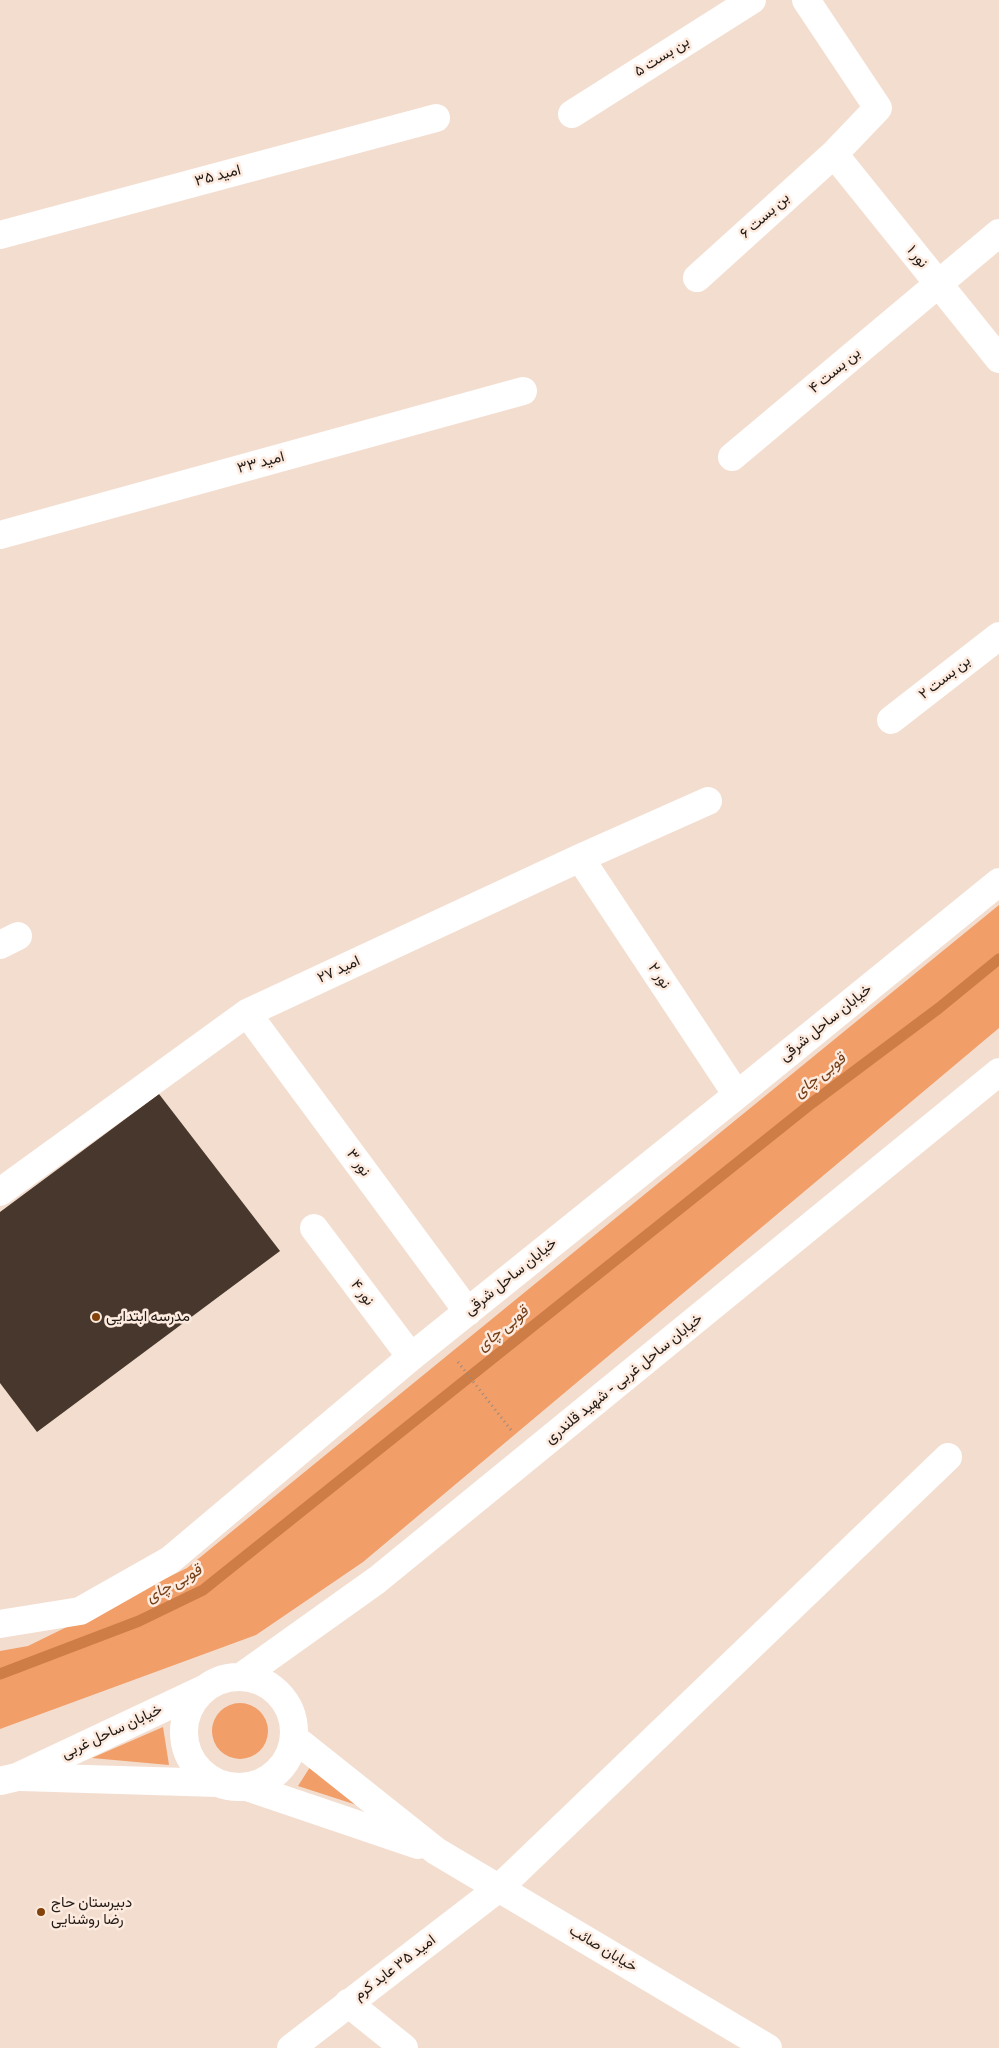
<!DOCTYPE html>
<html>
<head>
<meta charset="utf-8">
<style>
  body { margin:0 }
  canvas { display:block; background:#f3ddcf }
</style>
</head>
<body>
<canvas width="999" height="2048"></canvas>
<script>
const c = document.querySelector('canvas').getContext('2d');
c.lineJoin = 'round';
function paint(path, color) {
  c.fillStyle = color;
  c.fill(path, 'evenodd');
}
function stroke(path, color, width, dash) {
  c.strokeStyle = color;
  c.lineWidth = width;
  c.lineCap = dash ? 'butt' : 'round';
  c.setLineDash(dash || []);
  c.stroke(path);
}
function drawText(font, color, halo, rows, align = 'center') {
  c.font = font + ' Signika,Vazirmatn,sans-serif';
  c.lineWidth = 5;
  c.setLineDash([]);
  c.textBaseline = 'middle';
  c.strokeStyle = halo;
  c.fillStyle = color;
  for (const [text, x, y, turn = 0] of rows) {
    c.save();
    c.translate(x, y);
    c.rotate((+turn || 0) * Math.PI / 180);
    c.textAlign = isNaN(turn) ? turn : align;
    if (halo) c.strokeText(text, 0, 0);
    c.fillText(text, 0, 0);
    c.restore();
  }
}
paint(new Path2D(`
  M999 905V1028L363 1562 256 1635 0 1729V1651L28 1646 187 1568Z
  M212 1731a28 28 0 1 1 56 0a28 28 0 1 1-56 0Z
  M163 1727 169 1765 92 1758Z
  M312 1764 369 1809 298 1786Z`), '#f19e68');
stroke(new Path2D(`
  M0 1674 139 1621 203 1590 812 1103 939 1008 999 959`), '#cd7d45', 11);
paint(new Path2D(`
  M159 1094 280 1251 37 1432 0 1383V1212Z`), '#48372c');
stroke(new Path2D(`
  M458 1362 511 1430`), '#998a7f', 3, [1, 4]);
stroke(new Path2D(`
  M572 114 752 0
  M834 154 999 359
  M0 235 436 118
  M697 278 834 154 878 108 806 0
  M732 457 999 233
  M0 535 523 391
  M891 720 999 636
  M580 858 737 1095
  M0 945 18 936
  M247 1013 468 1312
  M0 1192 247 1013 580 858 708 801
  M314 1228 411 1357
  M0 1624 80 1611 170 1560 411 1357 737 1095 999 882
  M241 1677 377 1580 999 1072
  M184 1732a55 55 0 1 1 110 0a55 55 0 1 1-110 0Z
  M294 1738 436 1851 768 2048
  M21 1777 218 1783
  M0 1781 17 1777 204 1689
  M247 1787 418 1845
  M348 2003 404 2048
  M291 2048 499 1888 948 1457`), '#fff', 28);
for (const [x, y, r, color] of [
  [96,1317,5,"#83420c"],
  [41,1912,5,"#83420c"]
]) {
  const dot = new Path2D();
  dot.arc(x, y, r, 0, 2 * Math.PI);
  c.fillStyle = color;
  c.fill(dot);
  stroke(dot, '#fdebe0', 2);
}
drawText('15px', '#211a15', '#fdebe0', [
  ["بن بست ۵",662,57,-32],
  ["امید ۳۵",218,176,-15],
  ["بن بست ۶",765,216,-42],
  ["نور ۱",917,257,51],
  ["بن بست ۴",835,371,-40],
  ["امید ۳۳",261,463,-15],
  ["بن بست ۲",945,678,-38],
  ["امید ۲۷",339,970,-25],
  ["نور ۲",659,976,56],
  ["خیابان ساحل شرقی",826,1023,-39],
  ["نور ۳",358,1163,54],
  ["خیابان ساحل شرقی",511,1277,-39],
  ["نور ۴",362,1293,53],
  ["خیابان ساحل غربی - شهید قلندری",624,1379,-39],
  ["خیابان ساحل غربی",112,1732,-25],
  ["خیابان صائب",603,1949,31],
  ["امید ۳۵ عابد کرم",395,1968,-37]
]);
drawText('15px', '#211a15', '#fdebe0', [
  ["مدرسه ابتدایی",106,1317],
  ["دبیرستان حاج",51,1903],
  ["رضا روشنایی",51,1920]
], 'left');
drawText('italic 16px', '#743e16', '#fdebe0', [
  ["قوبی چای",820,1076,-38],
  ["قوبی چای",503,1329,-39],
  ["قوبی چای",174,1584,-29]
]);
</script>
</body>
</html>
